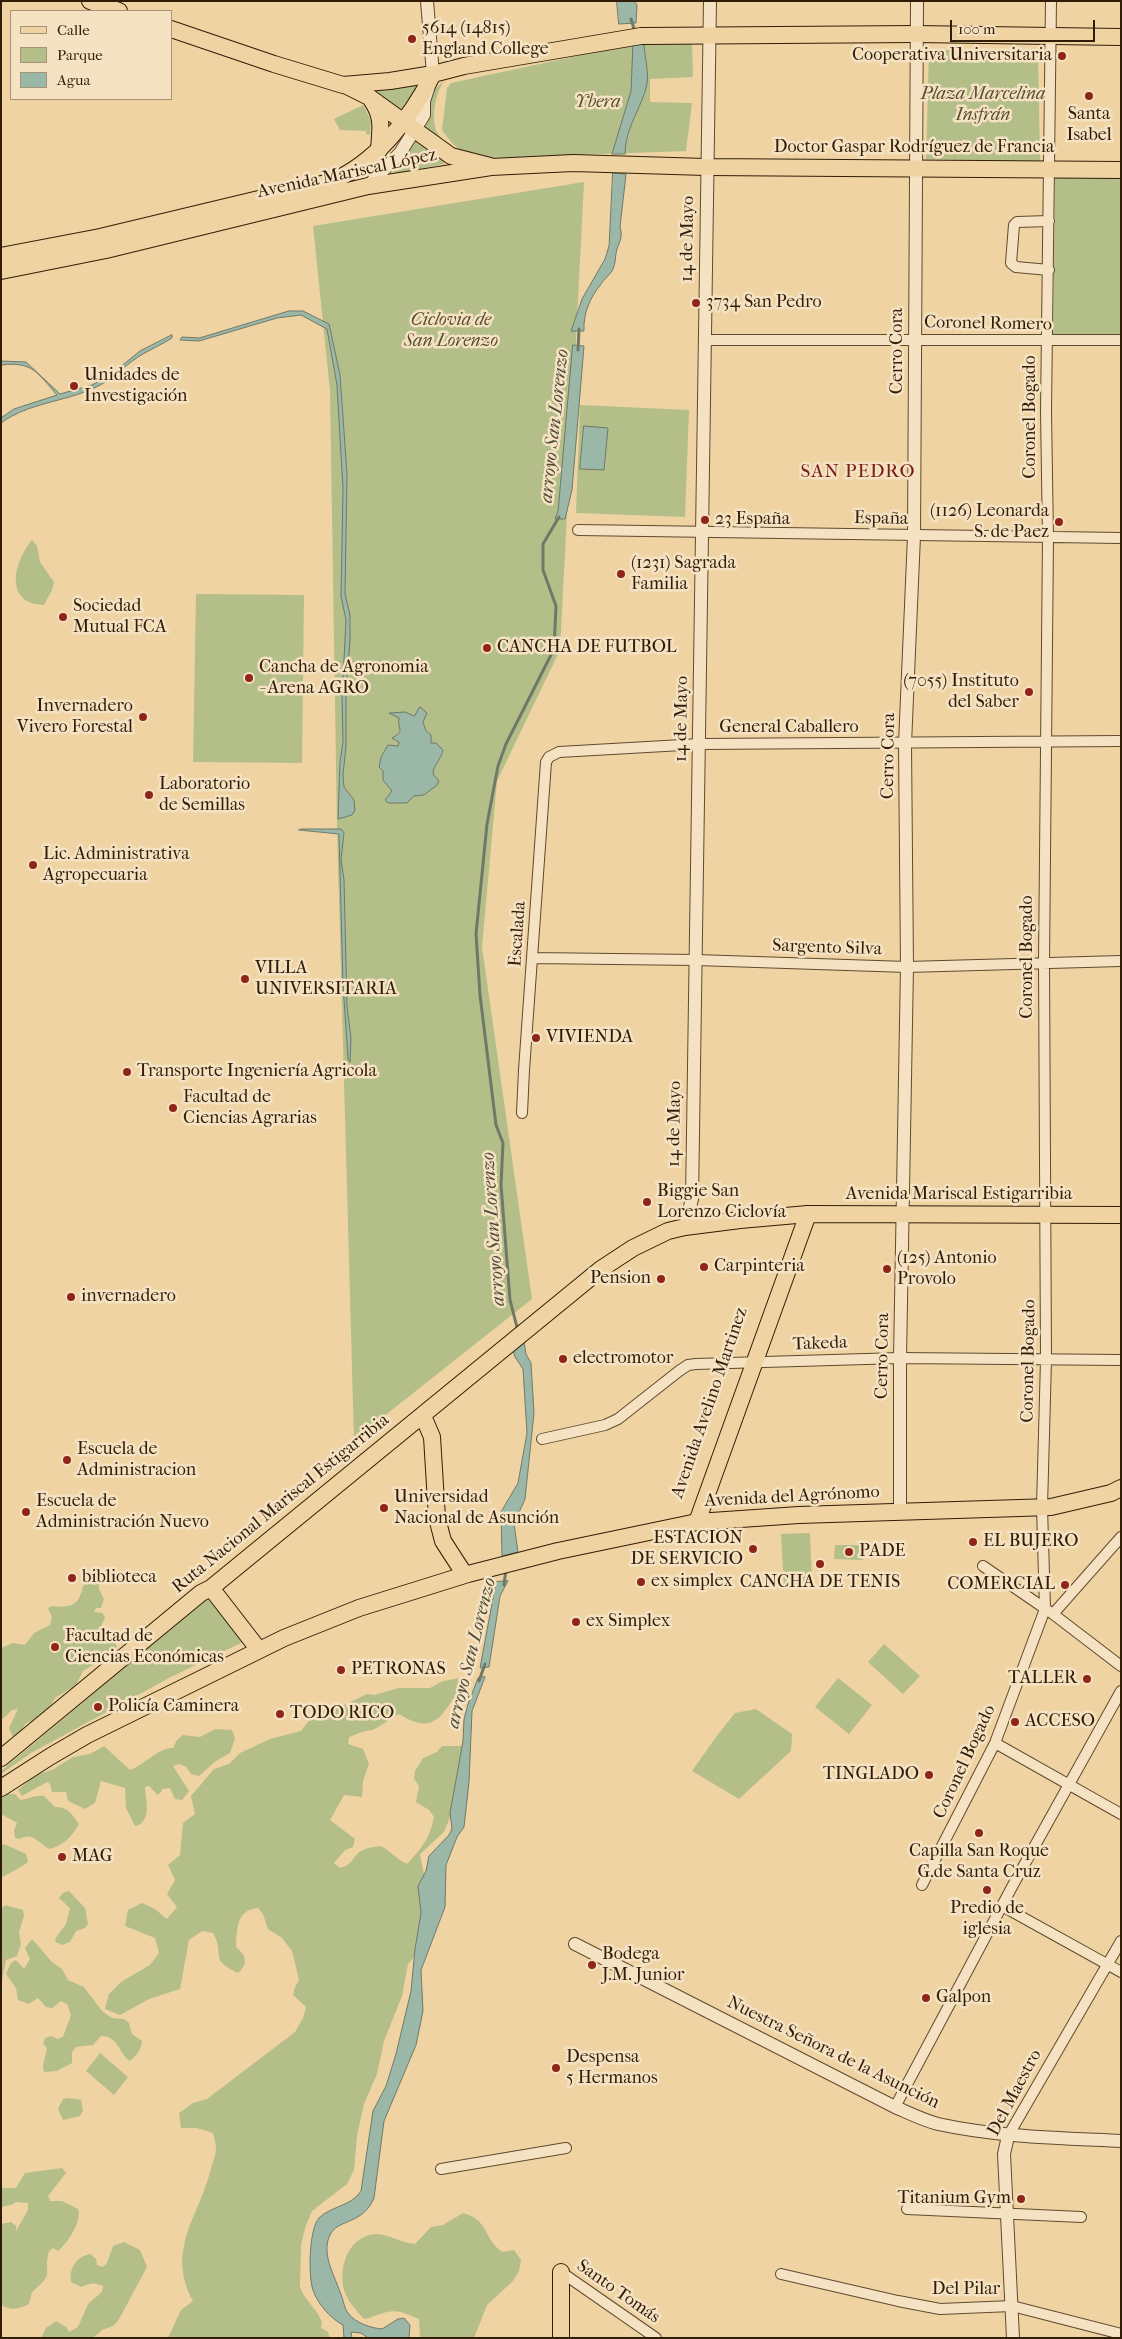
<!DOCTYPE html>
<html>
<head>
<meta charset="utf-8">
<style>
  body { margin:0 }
  #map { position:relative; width:1122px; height:2339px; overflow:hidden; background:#efd3a3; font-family:"IM FELL French Canon",serif }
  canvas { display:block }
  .frame { position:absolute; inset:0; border:2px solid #311d07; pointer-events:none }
  .legend { position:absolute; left:10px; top:10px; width:162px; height:90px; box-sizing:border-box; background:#f5e2c3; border:1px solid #a79378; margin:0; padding:6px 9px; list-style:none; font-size:15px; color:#311d07 }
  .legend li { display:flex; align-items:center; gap:10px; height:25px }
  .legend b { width:25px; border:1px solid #a79378 }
  .scale { position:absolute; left:950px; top:20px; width:145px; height:22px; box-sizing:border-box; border:2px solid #311d07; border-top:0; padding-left:6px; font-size:15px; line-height:18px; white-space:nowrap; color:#311d07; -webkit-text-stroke:4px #f5e2c3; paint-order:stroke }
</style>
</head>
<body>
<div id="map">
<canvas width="1122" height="2339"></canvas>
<div class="frame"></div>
<ul class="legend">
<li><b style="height:6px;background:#efd3a3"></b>Calle</li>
<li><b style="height:14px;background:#b4be89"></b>Parque</li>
<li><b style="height:14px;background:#9ab7a8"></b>Agua</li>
</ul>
<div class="scale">100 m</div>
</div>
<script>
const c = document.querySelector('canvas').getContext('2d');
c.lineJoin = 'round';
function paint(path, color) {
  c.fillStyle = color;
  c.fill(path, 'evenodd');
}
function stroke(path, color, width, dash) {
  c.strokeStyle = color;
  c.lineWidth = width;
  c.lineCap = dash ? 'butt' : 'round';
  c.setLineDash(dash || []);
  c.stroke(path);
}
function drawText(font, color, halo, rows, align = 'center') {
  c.font = font + ' "IM FELL French Canon",serif';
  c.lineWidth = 5;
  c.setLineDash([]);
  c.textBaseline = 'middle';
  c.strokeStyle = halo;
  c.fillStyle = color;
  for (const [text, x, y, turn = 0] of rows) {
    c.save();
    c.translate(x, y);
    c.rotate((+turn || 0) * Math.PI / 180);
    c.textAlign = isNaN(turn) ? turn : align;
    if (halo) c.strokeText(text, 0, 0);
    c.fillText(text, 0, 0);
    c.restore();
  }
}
paint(new Path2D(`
  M651 42H692L693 77 650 79V102L692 103 686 151 491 158C465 156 457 151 442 130L447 88 451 83 628 45Z
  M929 50H1038L1040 162 926 159Z
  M445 80C436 90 431 117 436 130 438 135 443 140 446 143L425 129 430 114V93Z
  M415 84 417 88 401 109 371 91 372 88Z
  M363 105 371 120 370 135 366 134V131L340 130 334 119Z
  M415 140 444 161V164L399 173 390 172Z
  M1055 176 1121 177V336H1053Z
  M584 182 560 650 497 781 482 947 532 1299 354 1440 337 828 330 391 313 226Z
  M580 405 689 410 685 517 576 513Z
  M32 540 37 546 40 562 54 582 52 590 44 605C3 604 14 561 32 540Z
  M196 594 304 595 302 763 193 762Z
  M810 1533 812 1585 784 1584 781 1534Z
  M835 1545H865L863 1560 834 1559Z
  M91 1572 98 1575 99 1589 104 1599 101 1608H96L94 1612 102 1613 105 1617 100 1629 110 1636 117 1646 113 1653 83 1671 76 1685 55 1698 50 1707 36 1719 25 1724 23 1730 15 1737 12 1735 9 1728 18 1709 12 1710 3 1719 1 1717V1648L13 1643 25 1645 34 1633 50 1625 52 1617 48 1608 52 1606C72 1608 79 1605 83 1586L88 1582Z
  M212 1594 245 1640 241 1643 171 1677 31 1753 1 1774V1771Z
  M884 1644 920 1676 903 1694 868 1662Z
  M460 1678 464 1684C443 1709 439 1739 399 1714L373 1730 365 1731 349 1737 348 1744 363 1749 369 1764 363 1781 362 1797 344 1795 330 1820 355 1839 353 1847 345 1850 334 1863 340 1868C351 1865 351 1861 358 1853 364 1848 374 1847 381 1846 390 1851 398 1860 407 1864 421 1849 430 1838 434 1817L429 1810 416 1802 419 1786 414 1779 415 1771 423 1758 437 1752 442 1746H465L461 1813 450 1817 444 1832 420 1854 423 1870 427 1881 416 1955 408 1964 402 1996 384 2041 377 2074 364 2104 357 2136 354 2170 347 2184 312 2211 305 2228 301 2245 300 2287 303 2294 318 2314 322 2322 321 2328 328 2332 330 2338H168L181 2310 193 2301C165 2249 200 2216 211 2168 213 2162 216 2155 216 2149 216 2144 214 2138 213 2133L197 2128H181L179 2113 193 2103 207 2099 295 2032 303 2018 306 2007 293 1995 295 1987 299 1980 292 1951 282 1938 268 1929 263 1914 258 1908C236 1910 237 1929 236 1947 247 1956 248 1964 238 1973 207 1958 226 1955 213 1933L202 1931 189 1940 180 1989 149 1999 120 2015 105 2009 109 1994 121 1982 150 1965 159 1953 155 1938 125 1926 128 1910 142 1903 155 1909 167 1919 177 1907 167 1894 175 1880 168 1865 180 1855 183 1823 195 1814 191 1796 214 1769 229 1764 240 1753 270 1739 301 1731 316 1712 340 1707 367 1694 375 1695 398 1688H430L443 1681Z
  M838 1678 872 1705 849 1734 815 1707Z
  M756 1709 792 1734 791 1751 739 1799 692 1771 716 1737 735 1713Z
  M215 1729 232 1730 235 1738 230 1753 216 1761 199 1776 191 1774 186 1767 180 1764 173 1766 189 1791 182 1800 175 1799 170 1788 163 1789 158 1795 149 1786 145 1787C145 1800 152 1816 139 1825L135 1826 126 1808 125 1788 101 1781 95 1803 85 1809 68 1801 66 1792H52L50 1784 47 1782 22 1796 18 1790 36 1775 52 1770 73 1757 90 1754 104 1746 130 1770C145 1765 157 1748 173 1748L177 1740 183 1735 200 1737Z
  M4 1794H15L20 1800C29 1799 35 1795 44 1796L55 1807C68 1807 72 1814 79 1824 72 1837 63 1845 50 1849 38 1844 34 1831 19 1839L15 1838 14 1830 17 1823 1 1814V1798Z
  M4 1844 26 1854 28 1862C19 1869 10 1872 1 1878V1845Z
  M69 1891 85 1908 88 1924 85 1928 76 1931 70 1942 62 1945 56 1942 55 1939 66 1924 70 1908 59 1898 63 1893Z
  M5 1905 23 1910 24 1916 19 1932 21 1944 17 1956 6 1960 1 1984V1909Z
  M32 1939 52 1962 62 1969 68 1980 84 1987 102 2011 112 2018 124 2019 129 2023 132 2034 142 2041C141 2050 137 2055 130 2061 118 2053 118 2035 101 2036L93 2045 76 2047 72 2052V2063L57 2071 44 2072 43 2066 47 2048 43 2044 45 2038 51 2036 58 2039 63 2037 71 2015 67 2004 61 2001 52 2008 46 2007 38 1998 29 2004 18 2000 16 1988 6 1974 11 1963 16 1960 24 1969 30 1959 25 1948Z
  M100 2053 128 2077 114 2095 86 2071Z
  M69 2098 81 2100 83 2111 80 2116 63 2120 58 2109 63 2099Z
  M62 2168 66 2173 48 2196 50 2201H62L78 2209C82 2222 68 2242 58 2251L53 2248 49 2251C42 2276 57 2271 32 2292L29 2304C18 2309 12 2311 1 2305V2224L11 2222 16 2226V2231L28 2210V2203L16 2202 11 2205 1 2207V2188H16L25 2173Z
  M463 2213C489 2220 483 2238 502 2252L514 2250 521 2260 519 2271 513 2281 487 2305 474 2338H420L419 2319C409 2315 398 2309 388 2312 379 2313 373 2318 364 2319 357 2311 347 2301 344 2290 338 2266 349 2235 377 2234 388 2234 402 2243 415 2244L431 2227 443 2225Z
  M124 2242 140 2250 147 2267 118 2321 113 2326 102 2330 93 2338H41L46 2328 56 2321 66 2327 69 2332 78 2327 88 2304 102 2292 103 2286C94 2282 90 2283 81 2287L71 2282C69 2268 76 2257 90 2254L96 2259 97 2265 103 2267 107 2263 113 2246Z`), '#b4be89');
const water = new Path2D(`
  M617 1H634L637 5 636 23 619 24Z
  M644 42C644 56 649 70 647 84 642 108 625 127 625 154H612L631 91 633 43Z
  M613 173 626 174 620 227C623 236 620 241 617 249 615 255 616 263 613 269 611 274 604 279 601 284 590 298 583 313 584 331H571L582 299 605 259 609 246Z
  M289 311H303L329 324 340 375 347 474 345 594 350 615V641L346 692V746L343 775 344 787 354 800 355 810 352 815 338 819 340 762 343 742 342 698 346 620 341 596 343 489 337 385 327 329 301 315 277 318 199 341 180 340 182 337 199 338Z
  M172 335V338C161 345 149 350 138 357 123 367 111 381 94 388 64 402 28 403 1 423V418L14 409 57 395C38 373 32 361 1 365V361L26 362 60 394 92 385 109 376 140 351Z
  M573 345 584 346 572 490 565 519H555L558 511Z
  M584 426 608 428 604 470 580 469Z
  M420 707 427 713 423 722 426 731 431 735V743H436L443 750C441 760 433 765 433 774L439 781 437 785 424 795 414 796 407 803H388L385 800 392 791 383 780V771L379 767 381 757 388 745 398 746 399 742 392 738C406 730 397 731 399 718L389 713 405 712 414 716Z
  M301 829H341L344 833 341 859 344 880 347 1007 351 1038 350 1062 348 1059 343 984 339 834 299 830Z
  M524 1342 526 1354 531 1363 534 1413 525 1499 514 1524 518 1552 502 1556 501 1512 518 1483 527 1433 523 1369 515 1357 513 1350Z
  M508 1581 500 1596 489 1667 480 1668 496 1582Z
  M485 1677 472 1711 469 1782 464 1827 457 1837 446 1865 445 1907 421 1970 423 2011 416 2045 384 2121 374 2198C363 2224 340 2219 331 2233 320 2252 334 2274 340 2292 343 2298 344 2308 348 2313 355 2323 371 2328 382 2329L398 2319 404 2318 410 2325 409 2338H368L361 2333 351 2332 352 2338H344L343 2325C331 2319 317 2303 313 2290 308 2276 309 2229 319 2218 331 2206 352 2206 361 2191L373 2111 386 2086 396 2054 411 1991 415 1949 421 1913 418 1886 426 1871 429 1856 449 1835 452 1829 450 1813 463 1741 464 1719 468 1704 478 1678Z`);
paint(water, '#9ab7a8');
stroke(water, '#707968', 1);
stroke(new Path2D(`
  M631 19 635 32
  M578 350 579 329
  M518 1331 510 1300 501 1185 503 1143 496 1125 480 995 476 934 487 824 498 766 506 744 554 649 556 606 543 570V544L559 517
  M504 1585 506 1569
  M479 1681 485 1664`), '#707968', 3);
const minor = new Path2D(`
  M1049 270 1016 267 1011 263 1014 225 1017 222 1049 221
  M704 340H1121
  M578 530 1121 538
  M533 958 696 960 907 967 1121 961
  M522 1113 524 1070 546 762 549 757 559 752 700 744 1121 741
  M542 1439 605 1425 618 1419 679 1371 688 1365 696 1364 900 1358 1121 1360
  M983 1566 1053 1614 1121 1666
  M1053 1614 1121 1537
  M995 1743 1121 1814
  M922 1885 995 1743 1045 1609 1042 1507 1046 1360 1044 962 1048 538 1046 411 1051 1
  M1002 1906 1121 1972
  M895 2107 1013 1885 1121 1691
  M1008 2136 1121 1941
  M441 2169 566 2148
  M907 2209 1081 2217
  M561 2272 656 2338
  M781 2274 898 2301 940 2309 1012 2306 1121 2334`);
const tertiary = new Path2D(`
  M368 186 400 153 424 115V101L433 74 427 1
  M685 1227 692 1199 710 1
  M900 1511V1358L907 967 905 744 914 536 917 1
  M575 1944 895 2107C909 2113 923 2120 938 2124 998 2137 1059 2138 1121 2141
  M1008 2136 1004 2154 1013 2338`);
const primary = new Path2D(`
  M90 1 119 11
  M171 29 274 64 343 85 390 81 433 74
  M345 85 369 97 451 156 490 166
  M372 101C384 118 380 131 379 150
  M697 1522 808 1214
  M561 2338V2272`);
const trunk = new Path2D(`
  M1 256 100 237 330 182C375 164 411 118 433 74L464 66 641 36 916 34 1121 37
  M1 271 106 250 368 186 491 167 573 163 706 167 1121 170
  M423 1416 432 1437 437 1518 443 1541 465 1575
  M211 1588 259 1650
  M1 1758 201 1593 211 1588 601 1269 633 1248 668 1231 685 1227 740 1220 808 1214 1121 1215
  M1 1788 51 1756 87 1735 284 1638 359 1608 468 1574 558 1551 697 1522 799 1515 1051 1507 1111 1493 1121 1488`);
stroke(minor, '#604a2e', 12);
stroke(tertiary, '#604a2e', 14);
stroke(primary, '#311d07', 18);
stroke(trunk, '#311d07', 18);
stroke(minor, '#f5e2c3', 10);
stroke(tertiary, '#f5e2c3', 12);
stroke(primary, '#efd3a3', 16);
stroke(trunk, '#efd3a3', 16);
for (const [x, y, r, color] of [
  [412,39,5,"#8f2418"],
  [1062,56,5,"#8f2418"],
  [1089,96,5,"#8f2418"],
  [696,303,5,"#8f2418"],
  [74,386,5,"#8f2418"],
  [705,520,5,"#8f2418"],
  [1059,522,5,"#8f2418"],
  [621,574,5,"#8f2418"],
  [63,617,5,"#8f2418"],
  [487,648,5,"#8f2418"],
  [249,678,5,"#8f2418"],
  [1029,692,5,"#8f2418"],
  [143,717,5,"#8f2418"],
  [149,795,5,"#8f2418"],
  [33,865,5,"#8f2418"],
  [245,979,5,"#8f2418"],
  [536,1038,5,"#8f2418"],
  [127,1072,5,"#8f2418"],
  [173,1108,5,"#8f2418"],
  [647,1202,5,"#8f2418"],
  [704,1267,5,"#8f2418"],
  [887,1269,5,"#8f2418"],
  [661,1279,5,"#8f2418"],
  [71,1297,5,"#8f2418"],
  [563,1359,5,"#8f2418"],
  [67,1460,5,"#8f2418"],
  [384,1508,5,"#8f2418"],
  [26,1512,5,"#8f2418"],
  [973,1542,5,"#8f2418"],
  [753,1549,5,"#8f2418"],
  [849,1552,5,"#8f2418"],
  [820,1564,5,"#8f2418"],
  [72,1578,5,"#8f2418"],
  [641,1582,5,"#8f2418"],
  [1065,1585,5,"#8f2418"],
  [576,1622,5,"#8f2418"],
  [55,1647,5,"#8f2418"],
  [341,1670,5,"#8f2418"],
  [1087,1679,5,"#8f2418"],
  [98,1707,5,"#8f2418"],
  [280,1714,5,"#8f2418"],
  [1015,1722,5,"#8f2418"],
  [929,1775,5,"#8f2418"],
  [979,1833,5,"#8f2418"],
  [62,1857,5,"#8f2418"],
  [987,1890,5,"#8f2418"],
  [592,1965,5,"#8f2418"],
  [926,1998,5,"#8f2418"],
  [556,2068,5,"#8f2418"],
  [1021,2199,5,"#8f2418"]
]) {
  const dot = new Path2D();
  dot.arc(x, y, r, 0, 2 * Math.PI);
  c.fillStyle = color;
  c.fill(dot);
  stroke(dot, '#f5e2c3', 2);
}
drawText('18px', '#311d07', '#f5e2c3', [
  ["5614 (14815)",422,29],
  ["England College",422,50],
  ["Cooperativa Universitaria",1052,56,"right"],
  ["Santa",1089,115,"center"],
  ["Isabel",1089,136,"center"],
  ["3734 San Pedro",706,303],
  ["Unidades de",84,376],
  ["Investigación",84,397],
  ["(1126) Leonarda",1049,512,"right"],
  ["S. de Paez",1049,533,"right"],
  ["23 España",715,520],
  ["(1231) Sagrada",631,564],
  ["Familia",631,585],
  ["Sociedad",73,607],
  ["Mutual FCA",73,628],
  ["CANCHA DE FUTBOL",497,648],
  ["Cancha de Agronomia",259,668],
  ["- Arena AGRO",259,689],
  ["(7055) Instituto",1019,682,"right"],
  ["del Saber",1019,703,"right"],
  ["Invernadero",133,707,"right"],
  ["Vivero Forestal",133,728,"right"],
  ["Laboratorio",159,785],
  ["de Semillas",159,806],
  ["Lic. Administrativa",43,855],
  ["Agropecuaria",43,876],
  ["VILLA",255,969],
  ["UNIVERSITARIA",255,990],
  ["VIVIENDA",546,1038],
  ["Transporte Ingeniería Agricola",137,1072],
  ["Facultad de",183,1098],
  ["Ciencias Agrarias",183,1119],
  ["Biggie San",657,1192],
  ["Lorenzo Ciclovía",657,1213],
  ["(125) Antonio",897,1259],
  ["Provolo",897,1280],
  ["Carpinteria",714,1267],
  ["Pension",651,1279,"right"],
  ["invernadero",81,1297],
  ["electromotor",573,1359],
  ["Escuela de",77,1450],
  ["Administracion",77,1471],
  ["Universidad",394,1498],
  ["Nacional de Asunción",394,1519],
  ["Escuela de",36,1502],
  ["Administración Nuevo",36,1523],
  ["ESTACION",743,1539,"right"],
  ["DE SERVICIO",743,1560,"right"],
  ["EL BUJERO",983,1542],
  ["PADE",859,1552],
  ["biblioteca",82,1578],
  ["ex simplex",651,1582],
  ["CANCHA DE TENIS",820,1583,"center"],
  ["COMERCIAL",1055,1585,"right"],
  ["ex Simplex",586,1622],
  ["Facultad de",65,1637],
  ["Ciencias Económicas",65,1658],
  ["PETRONAS",351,1670],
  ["TALLER",1077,1679,"right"],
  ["Policía Caminera",108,1707],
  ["TODO RICO",290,1714],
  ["ACCESO",1025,1722],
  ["TINGLADO",919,1775,"right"],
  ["Capilla San Roque",979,1852,"center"],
  ["G.de Santa Cruz",979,1873,"center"],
  ["MAG",72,1857],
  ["Predio de",987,1909,"center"],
  ["iglesia",987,1930,"center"],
  ["Bodega",602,1955],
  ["J.M. Junior",602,1976],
  ["Galpon",936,1998],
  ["Despensa",566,2058],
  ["5 Hermanos",566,2079],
  ["Titanium Gym",1011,2199,"right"]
], 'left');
drawText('italic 18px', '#584d2e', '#f5e2c3', [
  ["Plaza Marcelina",983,95],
  ["Insfrán",983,116],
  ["Ybera",598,103],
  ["Ciclovia de",451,321],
  ["San Lorenzo",451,342]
]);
drawText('18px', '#311d07', '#f5e2c3', [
  ["Doctor Gaspar Rodríguez de Francia",914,148],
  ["Avenida Mariscal López",347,174,-12],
  ["14 de Mayo",688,239,-89],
  ["Coronel Romero",988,324,1],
  ["Cerro Cora",898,351,-90],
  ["Coronel Bogado",1031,417,-90],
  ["España",881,519,1],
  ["14 de Mayo",682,719,-89],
  ["General Caballero",789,728],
  ["Cerro Cora",889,756,-89],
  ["Escalada",518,934,-86],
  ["Sargento Silva",827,948,2],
  ["Coronel Bogado",1028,957,-90],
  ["14 de Mayo",675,1124,-89],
  ["Avenida Mariscal Estigarribia",959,1195],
  ["Takeda",820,1344,-2],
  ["Cerro Cora",883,1356,-89],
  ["Coronel Bogado",1029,1361,-89],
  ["Avenida Avelino Martinez",710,1403,-71],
  ["Avenida del Agrónomo",792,1497,-3],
  ["Ruta Nacional Mariscal Estigarribia",281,1504,-39],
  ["Coronel Bogado",965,1762,-65],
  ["Nuestra Señora de la Asunción",833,2053,26],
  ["Del Maestro",1015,2093,-62],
  ["Del Pilar",966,2290],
  ["Santo Tomás",618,2292,35]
]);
drawText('italic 19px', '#504b37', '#f5e2c3', [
  ["arroyo San Lorenzo",555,426,-84],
  ["arroyo San Lorenzo",494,1229,-94],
  ["arroyo San Lorenzo",472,1653,-76]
]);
c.letterSpacing = '1px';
drawText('19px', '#7a1f14', '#f5e2c3', [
  ["SAN PEDRO",858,472]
]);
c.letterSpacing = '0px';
</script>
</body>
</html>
